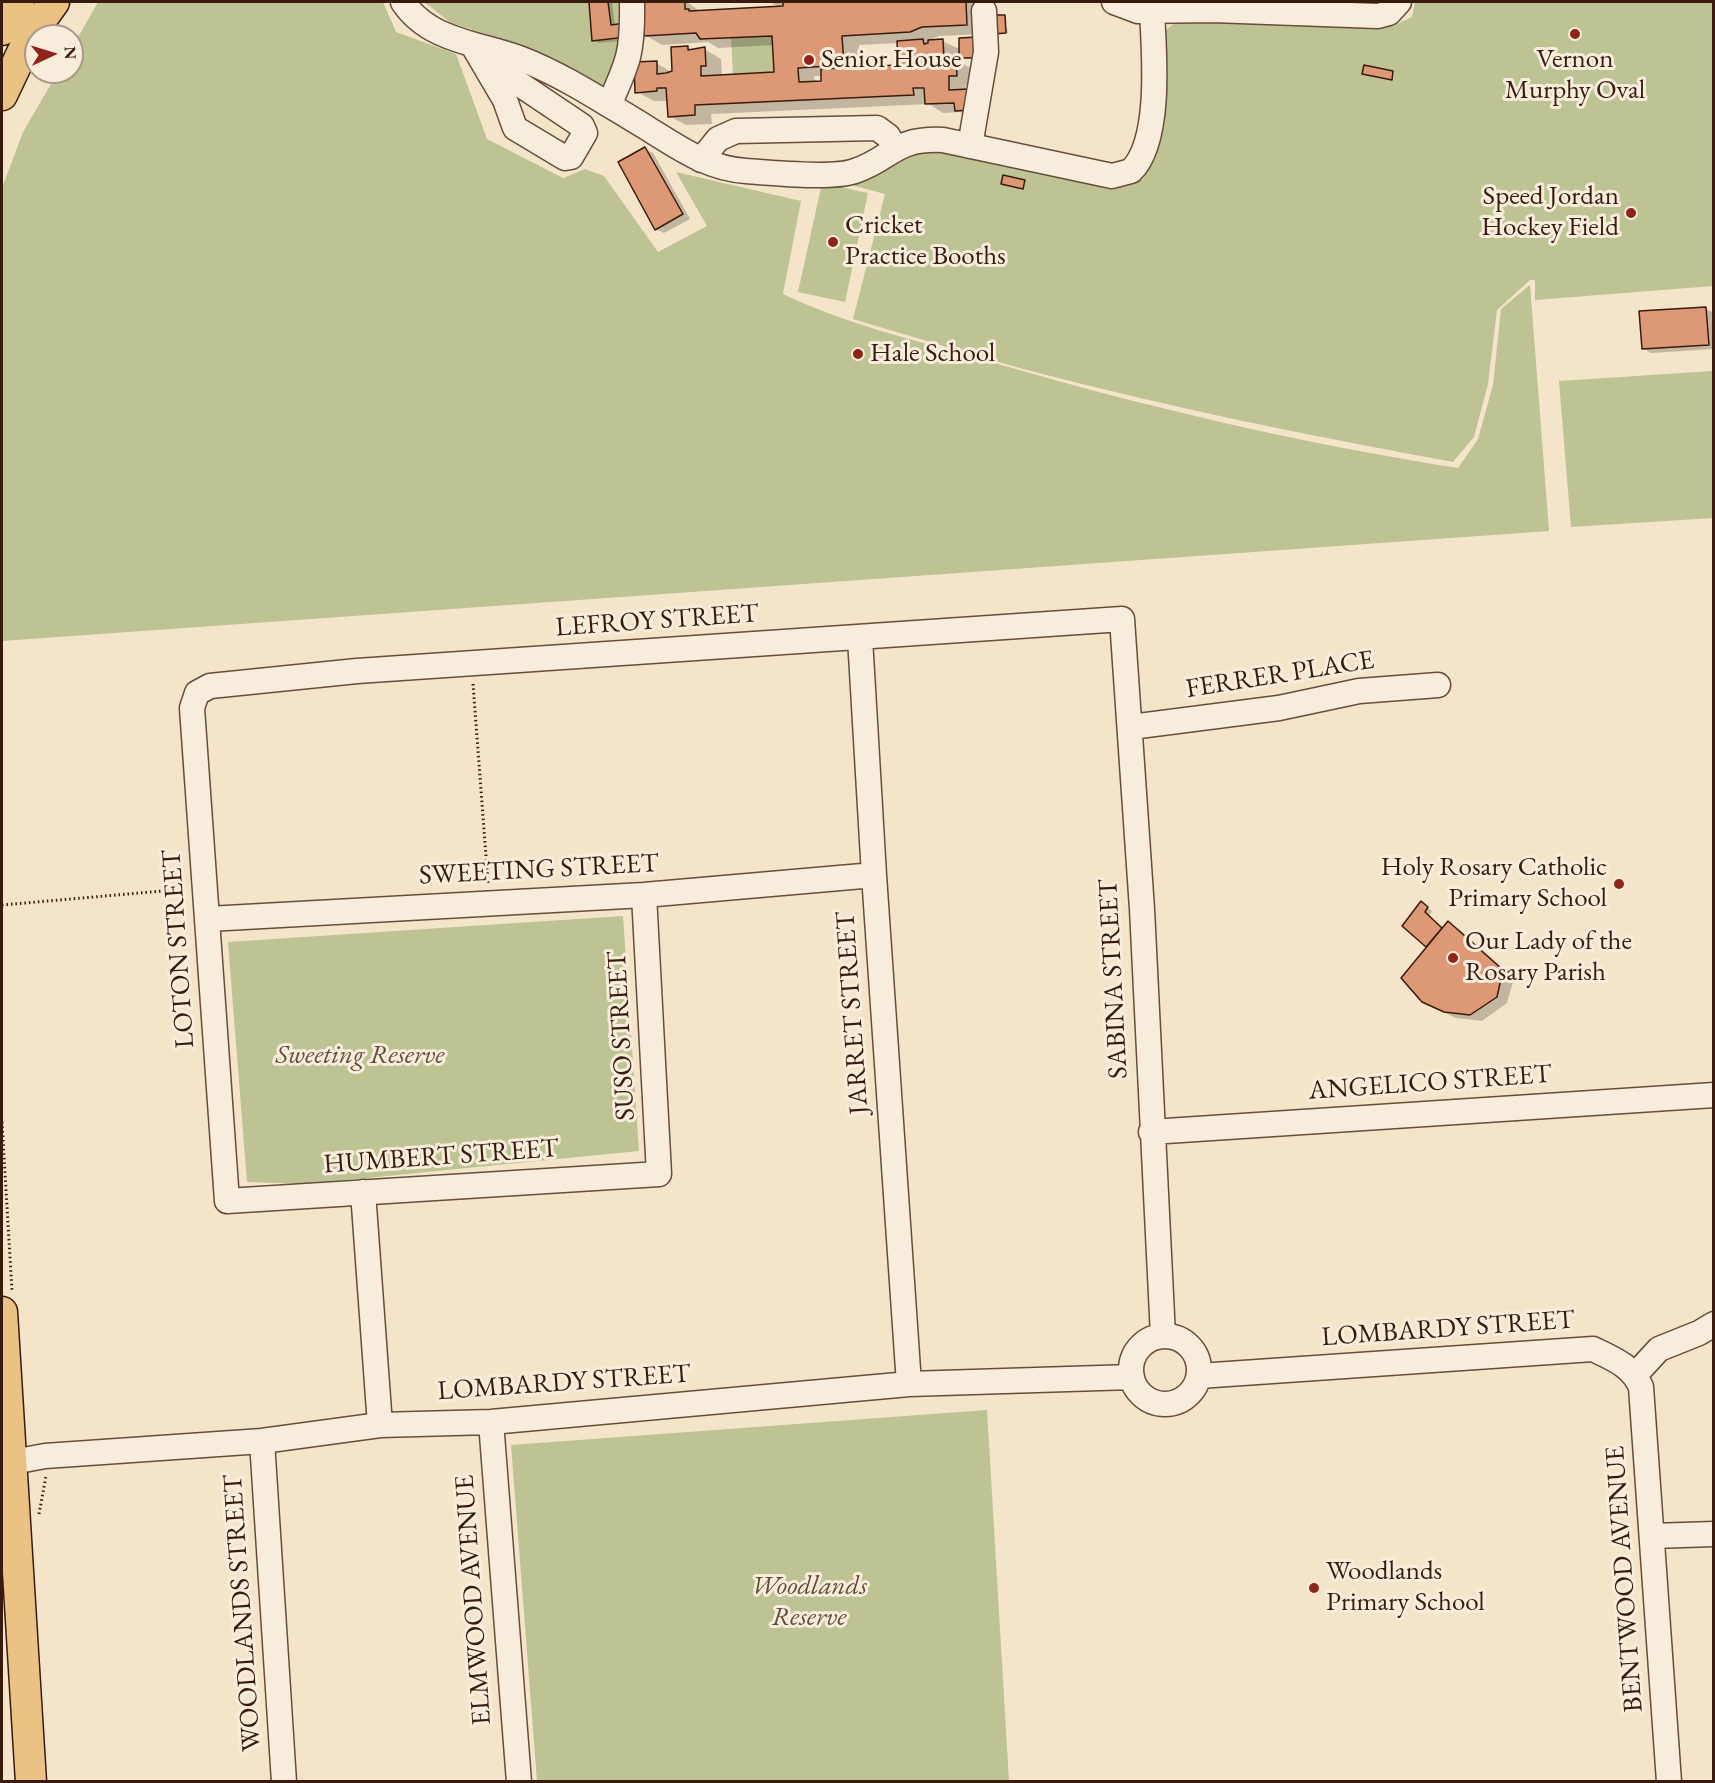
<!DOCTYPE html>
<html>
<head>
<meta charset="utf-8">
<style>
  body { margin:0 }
  #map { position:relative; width:1715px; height:1783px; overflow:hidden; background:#f4e4c9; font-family:"EB Garamond",serif }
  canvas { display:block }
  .frame { position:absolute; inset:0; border:3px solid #381b0c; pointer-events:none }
  .north { position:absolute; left:24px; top:24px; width:60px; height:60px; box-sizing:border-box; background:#f8eddc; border:2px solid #ab9989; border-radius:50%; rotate:86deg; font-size:16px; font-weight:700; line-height:24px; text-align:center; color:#381b0c }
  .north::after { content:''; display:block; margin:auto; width:21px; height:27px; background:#8f2418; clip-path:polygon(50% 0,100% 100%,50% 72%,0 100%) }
</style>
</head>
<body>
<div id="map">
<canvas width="1715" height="1783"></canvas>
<div class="frame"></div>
<div class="north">N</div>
</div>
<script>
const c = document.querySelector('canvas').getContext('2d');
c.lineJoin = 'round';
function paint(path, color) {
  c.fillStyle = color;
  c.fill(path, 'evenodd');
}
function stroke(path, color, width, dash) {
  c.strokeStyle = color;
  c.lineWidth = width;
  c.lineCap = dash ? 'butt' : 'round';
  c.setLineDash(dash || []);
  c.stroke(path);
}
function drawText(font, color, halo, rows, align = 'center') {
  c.font = font + ' "EB Garamond",serif';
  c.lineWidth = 6;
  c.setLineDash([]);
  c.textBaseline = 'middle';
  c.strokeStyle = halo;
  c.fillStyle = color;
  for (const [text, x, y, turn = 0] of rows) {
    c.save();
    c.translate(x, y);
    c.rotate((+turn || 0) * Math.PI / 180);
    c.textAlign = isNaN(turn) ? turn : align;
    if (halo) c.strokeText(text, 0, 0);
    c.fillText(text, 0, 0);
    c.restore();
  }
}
paint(new Path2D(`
  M98 2H383L396 32 456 54 487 139 563 178 585 169 604 176 658 252 707 226 676 172 801 201 783 294C846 324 914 340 981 359 1137 405 1298 443 1458 468L1478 439 1493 385 1501 309 1530 285 1549 531 2 641V188L23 132 58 72H72V48Z
  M424 2H627L616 69 601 89 518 44 451 23Z
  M1415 2H1713V286L1535 300V280H1530L1497 310 1488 384 1474 437 1453 462C1310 436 1168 407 1027 370 969 354 911 336 853 319L885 194 855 186 859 175 914 147 1128 185 1143 179C1168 130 1165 83 1166 30L1182 17 1397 24 1412 17Z
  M772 36 774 72 733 74 731 38Z
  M822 183 868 193 845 302 798 292Z
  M1713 371V518L1571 527 1559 381Z
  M623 916 639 1151 306 1184 247 1182 228 942Z
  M987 1410 1009 1781H537L511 1445Z`), '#bec394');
paint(new Path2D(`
  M590 2H612L615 26 631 40 599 43 594 40Z
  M644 2H687L701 12 781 8 770 2H972L973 5 982 10 983 34 939 36 927 41H942L979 58 959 56 960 62 972 69 973 85H965L973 119 960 112 943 113 929 104 711 114 712 124 686 125 669 116 668 101H654L637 92 656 63 673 73 687 47 694 51 704 49 721 59 722 77 776 74 774 45 718 48 708 42 662 45 645 35ZM899 43 900 66 860 69 859 45ZM814 76H822L823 82H815Z
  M1004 16 1008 33 996 34Z
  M645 149 653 153 690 219 664 233 656 229Z
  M1712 302H1714V349L1651 353 1643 348 1706 309 1712 312Z
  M1422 903 1432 911 1429 916 1443 929 1448 923 1459 929 1514 978 1507 1003 1482 1021 1456 1018 1435 1008Z`), '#0003');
const building = new Path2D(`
  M589 2H608L611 25 625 23 626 37 592 41Z
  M642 2H685V9H689V11L783 6V2H966L967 25 922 27 910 32 842 36 844 65 798 68 799 82 821 81V69L898 65 897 41 923 39 924 44 928 43V40L943 39 944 59 956 58 957 76H949V90L969 89 970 110 955 111 954 103 925 104 924 88H913L914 95 695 105V115L668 117 666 88H657V91L635 93 634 62 657 61V74L666 73 672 71 671 47 688 46V50L705 47 706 66H701V76L774 72 772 36 700 39 696 33 644 36Z
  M991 15H1005L1006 33 993 34Z
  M977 37 978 58H959V38Z
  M1364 65 1393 71 1392 80 1362 74Z
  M645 147 683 214 655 230 618 162Z
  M1003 175 1025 180 1023 189 1001 184Z
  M1706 307 1709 345 1642 349 1639 311Z
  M1421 901 1428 907 1425 912 1442 928 1426 947 1402 926Z
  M1448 921 1503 970 1497 997 1470 1015 1444 1012 1422 1002 1401 978Z`);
paint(building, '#dd9876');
stroke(building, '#381b0c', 1.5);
const minor = new Path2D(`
  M403 2C429 41 478 43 519 58 564 75 605 103 647 128 678 147 708 169 746 171 771 173 833 179 855 171 893 158 893 138 943 140L1112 176 1131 171C1162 141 1154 52 1152 11
  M1114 2 1138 11 1213 10 1378 16 1389 13 1399 2
  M472 44 505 100 515 128 565 158 571 157 585 133 582 126 512 79 503 68 497 51
  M609 105C629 61 633 51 632 2
  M970 146 986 52 984 11
  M701 160 718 139 736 131 877 128 888 136 895 148
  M860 638 874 875 909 1384
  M1131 727 1279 708 1359 691 1438 685
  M644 895 659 1174 227 1201 192 708 197 693 210 686 357 671 1122 619 1142 909 1163 1336
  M208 919 644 895 874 875
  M1151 1132 1714 1095
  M363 1192 380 1425
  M1131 1370a34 34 0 1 1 68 0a34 34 0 1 1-68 0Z
  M1636 1374 1659 1349 1699 1333 1714 1324
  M1199 1376 1593 1349C1614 1359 1632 1366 1641 1387L1669 1782
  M491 1422 519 1782
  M262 1441 284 1782
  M2 1464 45 1456 262 1441 380 1425 491 1422 909 1384 1132 1377
  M1652 1536 1714 1534`);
const major = new Path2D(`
  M2 30 19 2
  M2 95 31 34 54 2
  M2 1312 31 1782`);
stroke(minor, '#674d3b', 27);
stroke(major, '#381b0c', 33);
stroke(new Path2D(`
  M473 684 488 883
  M2 905 185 889
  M2 1122 12 1291
  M39 1514 46 1476`), '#381b0c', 3, [1.5, 3]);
stroke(minor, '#f8eddc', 24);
stroke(major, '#eac284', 30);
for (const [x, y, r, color] of [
  [1575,34,6,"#8f2418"],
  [809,60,6,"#8f2418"],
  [1631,213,6,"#8f2418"],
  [833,242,6,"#8f2418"],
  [858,354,6,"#8f2418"],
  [1619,884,6,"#8f2418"],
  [1453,958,6,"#8f2418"],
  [1314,1588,6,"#8f2418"]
]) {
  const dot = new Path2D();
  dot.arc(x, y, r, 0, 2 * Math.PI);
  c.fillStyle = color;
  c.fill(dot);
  stroke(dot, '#f8eddc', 2);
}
drawText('27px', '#381b0c', '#f8eddc', [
  ["Senior House",821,60],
  ["Vernon",1575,60,"center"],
  ["Murphy Oval",1575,91,"center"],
  ["Speed Jordan",1619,197,"right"],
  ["Hockey Field",1619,228,"right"],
  ["Cricket",845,226],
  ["Practice Booths",845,257],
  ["Hale School",870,354],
  ["Holy Rosary Catholic",1607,868,"right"],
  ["Primary School",1607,899,"right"],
  ["Our Lady of the",1465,942],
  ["Rosary Parish",1465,973],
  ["Woodlands",1326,1572],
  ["Primary School",1326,1603]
], 'left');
drawText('27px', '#381b0c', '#f8eddc', [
  ["LEFROY STREET",657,621,-4],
  ["FERRER PLACE",1280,675,-9],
  ["SWEETING STREET",539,870,-3],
  ["LOTON STREET",179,949,-94],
  ["SABINA STREET",1114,979,-93],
  ["JARRET STREET",853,1013,-94],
  ["SUSO STREET",622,1036,-93],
  ["ANGELICO STREET",1430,1083,-4],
  ["HUMBERT STREET",441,1157,-4],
  ["LOMBARDY STREET",1448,1329,-4],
  ["LOMBARDY STREET",564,1383,-4],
  ["BENTWOOD AVENUE",1625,1579,-94],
  ["ELMWOOD AVENUE",474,1600,-94],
  ["WOODLANDS STREET",243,1613,-94]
]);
drawText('italic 27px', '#604d35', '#f8eddc', [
  ["Sweeting Reserve",360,1056],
  ["Woodlands",809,1587],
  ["Reserve",809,1618]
]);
</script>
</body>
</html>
